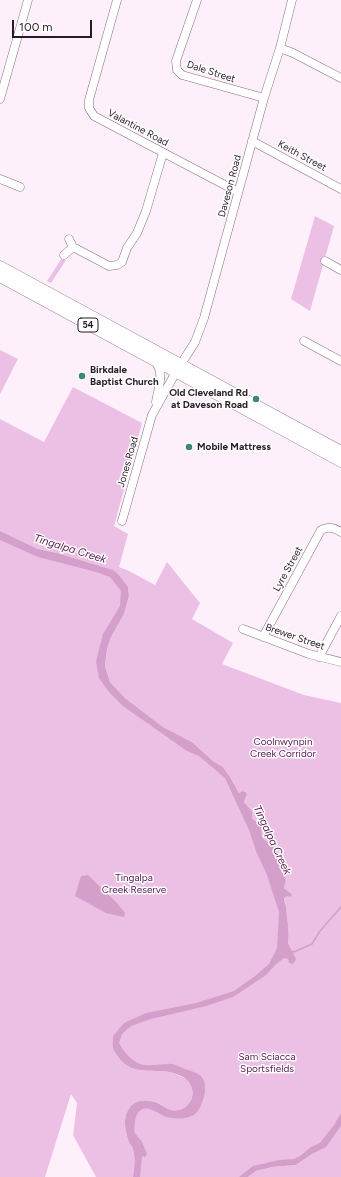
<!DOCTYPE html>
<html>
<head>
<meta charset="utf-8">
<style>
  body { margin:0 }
  #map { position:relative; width:341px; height:1177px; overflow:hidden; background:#fdf0fb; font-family:Figtree,sans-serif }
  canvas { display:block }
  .scale { position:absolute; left:12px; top:20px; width:80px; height:18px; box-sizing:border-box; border:2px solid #271b25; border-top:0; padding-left:5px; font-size:12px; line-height:14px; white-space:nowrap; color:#271b25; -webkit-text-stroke:3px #fff; paint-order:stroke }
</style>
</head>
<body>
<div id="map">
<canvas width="341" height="1177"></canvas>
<div class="scale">100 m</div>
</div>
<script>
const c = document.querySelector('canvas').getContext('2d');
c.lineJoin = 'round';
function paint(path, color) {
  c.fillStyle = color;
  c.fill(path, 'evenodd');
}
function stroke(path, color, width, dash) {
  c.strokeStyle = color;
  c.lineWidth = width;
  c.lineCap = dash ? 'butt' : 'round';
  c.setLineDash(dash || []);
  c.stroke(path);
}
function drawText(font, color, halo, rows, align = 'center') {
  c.font = font + ' Figtree,sans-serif';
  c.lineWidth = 3;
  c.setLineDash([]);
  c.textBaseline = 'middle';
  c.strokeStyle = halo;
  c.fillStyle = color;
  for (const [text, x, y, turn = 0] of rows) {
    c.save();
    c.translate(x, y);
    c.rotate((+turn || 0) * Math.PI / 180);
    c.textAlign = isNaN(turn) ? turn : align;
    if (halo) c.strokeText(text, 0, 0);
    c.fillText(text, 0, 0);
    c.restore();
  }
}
paint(new Path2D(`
  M315 216 334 226 310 311 291 299Z
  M62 258 66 260 51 283 47 281Z
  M0 350 18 359 0 394Z
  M73 387 142 423 114 526 128 534 119 567 127 570 155 585 167 562 200 603 192 619 233 643 222 664 304 695 341 703V1121L323 1144 311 1150 296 1162 257 1167 243 1177H137C138 1170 140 1162 139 1155 137 1135 122 1127 139 1106 151 1106 163 1115 172 1115 187 1116 194 1103 198 1091L194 1079 184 1072 132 1065 116 1047V1037L113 1038C113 1042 113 1047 114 1051 114 1053 117 1056 119 1058 134 1079 161 1065 180 1076 186 1078 189 1080 191 1086 197 1099 185 1113 171 1110 167 1109 164 1106 161 1104 151 1100 137 1098 130 1107 122 1117 125 1131 129 1142 130 1145 133 1147 133 1150 136 1158 134 1169 133 1177H96L73 1135 77 1103 71 1094 45 1177H0V536L37 554 113 574 124 589 123 605 105 639 101 665 106 682 122 700 159 727 180 739 225 774 250 819 278 879 284 912 281 947 292 951 288 943C290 933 287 918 286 907 286 904 284 901 284 898L287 895 291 897 292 894 284 888 286 880 282 866V861L277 851 262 837 261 826 252 818V811L244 802 247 796 246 792 242 791 239 793 230 777 223 767 213 761 192 742 163 727 125 698 110 682 105 666 107 649 111 637 124 614 129 596 128 587 120 576 112 570 57 553 38 549 0 531V419L44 442Z
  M341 1126V1177H248L256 1171 272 1167 296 1165 312 1154 326 1146Z`), '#ecc0e5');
paint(new Path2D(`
  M0 531 38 549 57 553 113 570 120 576 128 587 129 596 124 614 111 637 107 649 105 666 110 682 125 698 163 727 192 742 213 761 223 767 230 777 239 793 242 791 246 792 247 795 244 802 252 811V818L261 826 262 837 277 851 282 861V866L286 880 284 888 292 894 291 897 287 896 284 898C284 902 286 904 286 907 287 919 290 932 288 943L296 959 293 964 289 963 288 959 284 958 275 965 266 975 233 997 206 1006 151 1019 131 1026 122 1034 119 1043C123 1051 132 1061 140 1064 149 1067 158 1064 168 1064 173 1063 180 1067 185 1069 198 1073 206 1075 205 1091 204 1098 201 1108 196 1113 189 1120 175 1119 166 1117 159 1114 148 1105 141 1110 134 1114 135 1125 134 1132L142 1142 147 1154 145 1157 142 1156 140 1177H133C134 1169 136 1158 133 1150 133 1147 130 1145 129 1142 125 1131 122 1117 130 1107 137 1098 151 1100 160 1104 164 1106 167 1109 171 1110 185 1113 197 1099 191 1086 189 1081 186 1078 181 1076 161 1065 134 1079 119 1058 117 1056 115 1053 114 1051 112 1047 113 1040 113 1036L124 1023 146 1013 196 1003 234 991 255 976 269 964 277 948 279 912 267 875 256 851 249 830 225 778 199 756 187 751 123 706 109 692 99 678 96 662 99 649 103 634 120 606 121 591 110 577 96 572 38 557 0 540Z
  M88 875 116 902 125 913 124 917 106 913 75 896 81 876Z
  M341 1113V1126L326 1147 312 1154 296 1165 272 1167 256 1171 248 1177H239L253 1166 279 1160 294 1159 300 1156 311 1147 320 1143 334 1125Z`), '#d49fcb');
stroke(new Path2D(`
  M291 951 294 952 312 944 320 931 341 907`), '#d49fcb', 1.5);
const minor = new Path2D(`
  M117 0 89 100V108L94 116 238 192
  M197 0 176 61 177 70 182 75 264 98
  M280 48 293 53 341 78
  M0 99 28 0
  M252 141 341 189
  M0 179 20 187
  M73 247 109 266 117 265 122 262 127 248 137 233 146 211 163 153
  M64 255 73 247 69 239
  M325 261 341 270
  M304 341 341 361
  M155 362C165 372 158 390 156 402
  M122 521 152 415 176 372 195 342 204 318 264 98 280 48 292 0
  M243 629 309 654 341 662
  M263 637 321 530C329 526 334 528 341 532
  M319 657 341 616`);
const major = new Path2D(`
  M0 266 341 451
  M0 277 341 462`);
stroke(minor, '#896c84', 9);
stroke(major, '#896c84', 11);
stroke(minor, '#fff', 8);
stroke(major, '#fff', 10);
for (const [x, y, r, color] of [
  [82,376,4,"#40857a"],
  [256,399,4,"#40857a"],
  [189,447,4,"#40857a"]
]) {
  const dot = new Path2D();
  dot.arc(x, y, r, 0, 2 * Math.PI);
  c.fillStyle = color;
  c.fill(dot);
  stroke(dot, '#fff', 1.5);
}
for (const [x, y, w] of [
  [88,325,20]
]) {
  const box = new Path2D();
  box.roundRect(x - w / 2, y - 7, w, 14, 3);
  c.fillStyle = '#fff';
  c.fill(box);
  stroke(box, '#271b25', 1);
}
drawText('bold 9px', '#271b25', null, [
  ["54",88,325]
]);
drawText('10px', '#271b25', '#fff', [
  ["Dale Street",211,72,18],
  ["Valantine Road",138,128,28],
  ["Keith Street",302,156,28],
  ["Daveson Road",230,186,-75],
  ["Jones Road",128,462,-74],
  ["Lyre Street",288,569,-61],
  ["Brewer Street",295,637,19]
]);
drawText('bold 10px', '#271b25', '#fff', [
  ["Birkdale",90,370],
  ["Baptist Church",90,382],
  ["Old Cleveland Rd",248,393,"right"],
  ["at Daveson Road",248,405,"right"],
  ["Mobile Mattress",197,447]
], 'left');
drawText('10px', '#571950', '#fff', [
  ["Coolnwynpin",283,742],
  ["Creek Corridor",283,754],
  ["Tingalpa",134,878],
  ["Creek Reserve",134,890],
  ["Sam Sciacca",267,1057],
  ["Sportsfields",267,1069]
]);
drawText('italic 11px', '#5f2158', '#fff', [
  ["Tingalpa Creek",70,549,17],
  ["Tingalpa Creek",272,840,65]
]);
</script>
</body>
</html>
